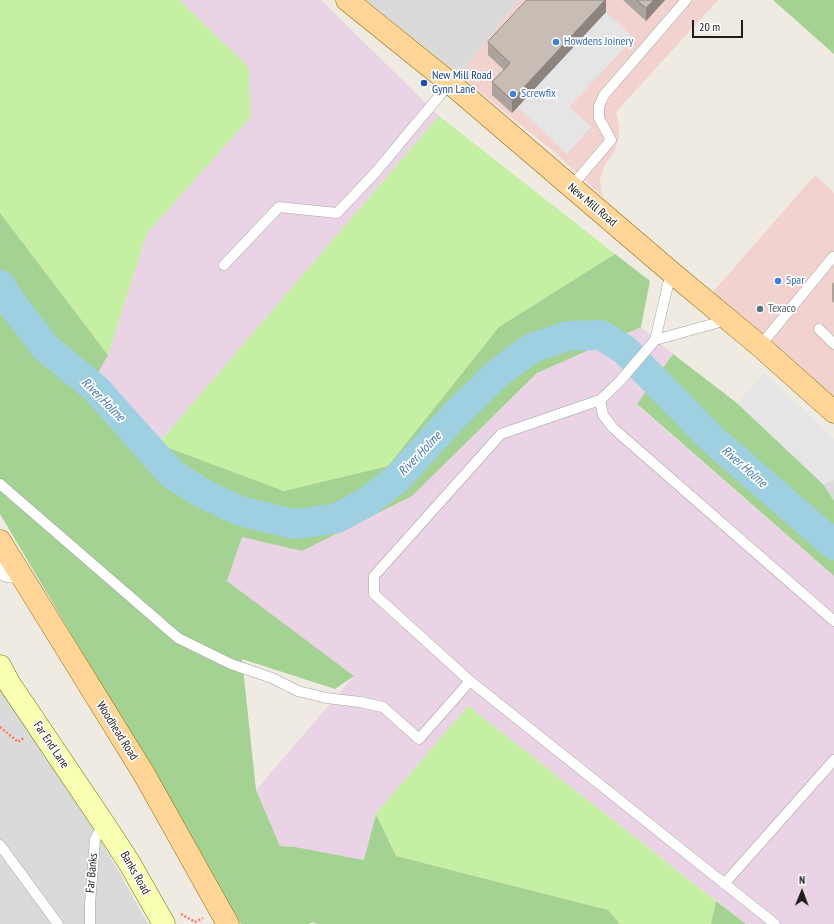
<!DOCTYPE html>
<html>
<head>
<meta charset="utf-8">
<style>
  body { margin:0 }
  #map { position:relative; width:834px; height:924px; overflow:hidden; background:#efebe2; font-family:"PT Sans Narrow",sans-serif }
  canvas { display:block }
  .north { position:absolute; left:782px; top:872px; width:40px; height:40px; -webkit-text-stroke:3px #fff; paint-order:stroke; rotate:1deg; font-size:11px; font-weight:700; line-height:16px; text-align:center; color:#1d1d1d }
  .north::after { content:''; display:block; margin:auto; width:14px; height:18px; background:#1d1d1d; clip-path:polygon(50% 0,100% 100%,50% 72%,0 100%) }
  .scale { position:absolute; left:692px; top:20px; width:51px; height:18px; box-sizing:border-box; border:2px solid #1d1d1d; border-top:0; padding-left:5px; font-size:12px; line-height:14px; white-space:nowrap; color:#1d1d1d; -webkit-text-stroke:3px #fff; paint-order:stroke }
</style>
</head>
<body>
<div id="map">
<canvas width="834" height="924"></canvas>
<div class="north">N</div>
<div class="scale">20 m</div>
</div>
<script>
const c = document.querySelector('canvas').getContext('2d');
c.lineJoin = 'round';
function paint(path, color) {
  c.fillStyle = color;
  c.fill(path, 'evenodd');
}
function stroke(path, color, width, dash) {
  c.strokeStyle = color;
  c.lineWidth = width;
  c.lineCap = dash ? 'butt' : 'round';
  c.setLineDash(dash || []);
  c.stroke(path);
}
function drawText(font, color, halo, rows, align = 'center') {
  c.font = font + ' "PT Sans Narrow",sans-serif';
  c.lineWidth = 3.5;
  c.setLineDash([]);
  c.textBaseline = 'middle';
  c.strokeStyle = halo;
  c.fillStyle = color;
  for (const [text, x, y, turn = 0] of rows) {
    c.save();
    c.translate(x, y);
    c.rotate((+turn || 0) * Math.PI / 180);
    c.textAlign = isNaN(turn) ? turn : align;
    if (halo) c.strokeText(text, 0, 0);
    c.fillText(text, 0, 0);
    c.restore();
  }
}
paint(new Path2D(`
  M366 0H519L459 75Z
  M834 480V501L823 484Z
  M0 684 87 815 148 924H0Z`), '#dbdada');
paint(new Path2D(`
  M519 0H718L616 112 619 126V138L614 152 605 165 600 177 602 196 553 151 459 75Z
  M815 175 834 193V396L775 344 712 293Z`), '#f2d2cf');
paint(new Path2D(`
  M179 0H321L439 116 158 444 98 373 108 355 147 233 250 117 249 67Z
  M641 327 673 354 637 405 834 576V924H746L468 706 376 814 364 860 295 847 280 846 256 790 354 676 227 581 242 536 302 551 412 496 537 373Z`), '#e9d3e4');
paint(new Path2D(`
  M0 0H179L249 67 250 118 147 233 108 355 0 213Z
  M439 116 615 254 499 327 388 466 284 491 158 444Z
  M468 706 716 901 711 924H620L608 910 396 856 376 814Z`), '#c5efa2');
paint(new Path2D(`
  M773 0H834V54Z
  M0 213 108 355 98 373 158 444 284 491 388 466 499 327 615 254 650 281 641 327 537 373 412 496 302 551 242 537 227 581 354 676 335 689 242 659 256 790 280 846 295 847 364 860 376 814 396 856 608 910 620 924H317L313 922 309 924H241L156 777 0 514Z
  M673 354 737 403 823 484 834 501V576L637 404Z
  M716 901 746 924H711Z`), '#a3d293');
paint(new Path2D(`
  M606 12 634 38 569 107 591 127 567 154 517 107Z
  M764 373 834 439V480L823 484 737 403Z`), '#e5e5e5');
stroke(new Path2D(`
  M0 285 13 305 46 348 96 389 172 474 202 493 240 511 293 524 306 523 337 518 367 502 398 478 457 413 499 372 532 348 568 336 601 335 625 350 711 438 834 545`), '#9ed0e1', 30);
const lane = new Path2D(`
  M571 187 611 140 599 118V106L604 95 686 0
  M224 265 279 207 337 213 375 173 450 83
  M671 272 655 340 620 381 600 400 501 434 374 576V594L470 681 775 924
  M819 329 834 344
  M655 340 727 320
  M760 346 833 257
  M600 400 603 415 613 428 834 621
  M0 484 178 638 231 664 272 678 298 691 326 698 360 702 383 707 419 739 470 681
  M0 845 58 924
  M724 884 834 760
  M90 924V904L95 839 104 824`);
const street = new Path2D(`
  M0 569 9 573H20`);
const secondary = new Path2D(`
  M0 666 9 683 104 824 130 864 164 924`);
const primary = new Path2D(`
  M347 0 450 83 671 272 760 346 834 412
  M0 541 144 774 228 924`);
stroke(lane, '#a4a4a4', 11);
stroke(street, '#a4a4a4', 20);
stroke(secondary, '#677800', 23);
stroke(primary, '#966a00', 23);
stroke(new Path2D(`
  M0 727 18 742 24 738
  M181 914 195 922 203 918`), '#ff7963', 2.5, [2, 2]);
stroke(lane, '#fff', 10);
stroke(street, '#fff', 19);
stroke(secondary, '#f8ffb0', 22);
stroke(primary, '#ffd697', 22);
paint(new Path2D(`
  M606 0V12L512 113 492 95V82L504 70 488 55V42Z
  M623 0H665L646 21Z
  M834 282V303L832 301V284Z`), '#aba39c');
paint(new Path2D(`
  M605 0H606V12L512 113V100Z
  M654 0H665L646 21V8Z`), '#8b847f');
const building = new Path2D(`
  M527 0H605L512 100 492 82 510 63 488 42Z
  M637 0H654L646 8Z`);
paint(building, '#c7bdb5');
stroke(building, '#8b847f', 1);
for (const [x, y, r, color] of [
  [556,42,4,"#3f7fe0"],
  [424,83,4,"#1a4fb4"],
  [513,94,4,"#3f7fe0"],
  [778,281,4,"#3f7fe0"],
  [760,309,4,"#5c6f8a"]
]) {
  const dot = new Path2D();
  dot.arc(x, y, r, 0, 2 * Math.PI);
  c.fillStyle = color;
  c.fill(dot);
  stroke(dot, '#fff', 1.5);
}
drawText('12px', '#366cbe', '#fff', [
  ["Howdens Joinery",564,42],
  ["Screwfix",521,94],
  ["Spar",786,281]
], 'left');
drawText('12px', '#164399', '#fff', [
  ["New Mill Road",432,76],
  ["Gynn Lane",432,90]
], 'left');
drawText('12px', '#1d1d1d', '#fff', [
  ["New Mill Road",592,205,40],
  ["Woodhead Road",117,731,58],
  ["Far End Lane",51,745,56],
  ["Far Banks",92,873,-85],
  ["Banks Road",135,873,60]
]);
drawText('12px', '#4e5e75', '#fff', [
  ["Texaco",768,309]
], 'left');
drawText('italic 13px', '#4177b5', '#fff', [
  ["River Holme",103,400,45],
  ["River Holme",420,454,-46],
  ["River Holme",744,467,41]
]);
</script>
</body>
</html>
